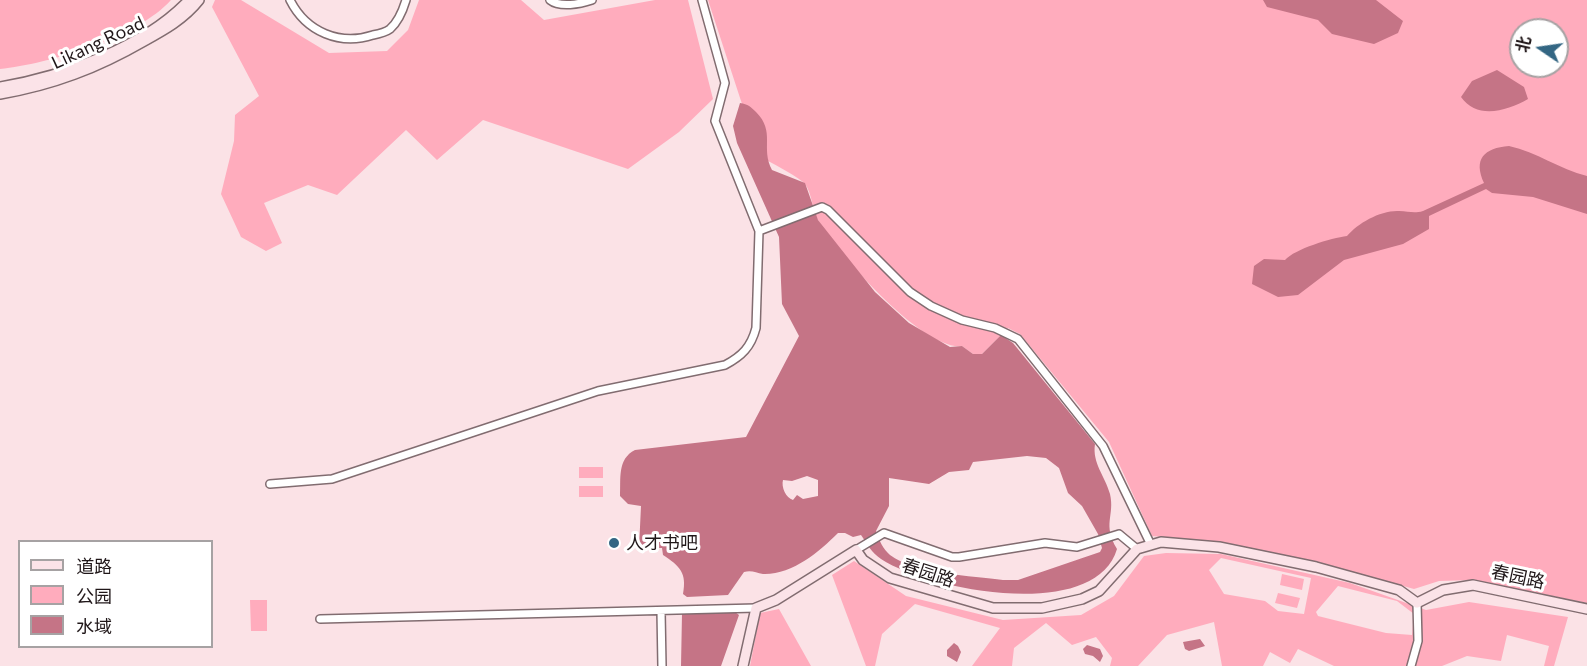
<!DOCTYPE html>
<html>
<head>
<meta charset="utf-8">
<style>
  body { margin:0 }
  #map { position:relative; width:1587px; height:666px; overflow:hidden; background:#fbe2e6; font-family:Commissioner,"Noto Sans SC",sans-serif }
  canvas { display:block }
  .legend { position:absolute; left:18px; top:540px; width:195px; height:108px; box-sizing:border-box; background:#fff; border:2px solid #a6a2a3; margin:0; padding:8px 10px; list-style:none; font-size:18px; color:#201719 }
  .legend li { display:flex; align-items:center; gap:12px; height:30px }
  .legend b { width:30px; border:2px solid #a6a2a3 }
  .north { position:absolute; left:1509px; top:18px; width:60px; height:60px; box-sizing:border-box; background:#fff; border:2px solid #a6a2a3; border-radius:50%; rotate:283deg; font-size:16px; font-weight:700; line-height:24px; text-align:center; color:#201719 }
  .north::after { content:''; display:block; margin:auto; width:21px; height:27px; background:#336683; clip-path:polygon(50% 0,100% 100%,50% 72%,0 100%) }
</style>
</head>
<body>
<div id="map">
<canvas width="1587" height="666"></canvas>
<ul class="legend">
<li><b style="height:8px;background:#fbe3e8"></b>道路</li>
<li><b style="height:16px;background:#ffacbd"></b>公园</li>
<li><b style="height:16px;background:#c57486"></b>水域</li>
</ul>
<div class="north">北</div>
</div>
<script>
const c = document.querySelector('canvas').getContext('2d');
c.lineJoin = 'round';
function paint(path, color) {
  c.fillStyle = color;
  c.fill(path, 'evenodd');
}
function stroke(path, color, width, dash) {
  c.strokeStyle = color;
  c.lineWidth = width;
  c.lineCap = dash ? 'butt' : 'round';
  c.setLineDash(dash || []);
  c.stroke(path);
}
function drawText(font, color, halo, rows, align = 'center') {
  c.font = font + ' Commissioner,"Noto Sans SC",sans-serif';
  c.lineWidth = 6;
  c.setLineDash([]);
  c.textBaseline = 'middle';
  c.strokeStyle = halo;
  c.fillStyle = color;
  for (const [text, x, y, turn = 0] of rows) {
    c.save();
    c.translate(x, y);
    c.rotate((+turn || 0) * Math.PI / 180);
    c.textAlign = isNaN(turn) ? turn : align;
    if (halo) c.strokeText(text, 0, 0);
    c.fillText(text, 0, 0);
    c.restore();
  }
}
paint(new Path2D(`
  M0 0H171C138 37 49 64 0 69Z
  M215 0H241L329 53 387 51 408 30 419 0H521L544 20 655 0H688L713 99 679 132 628 169 483 120 437 160 406 130 337 195 308 185 264 203 282 243 266 251 241 237 221 194 234 141 235 115 259 96 212 7Z
  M708 0H1587V603L1474 580 1439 581 1414 589 1318 562 1220 543 1152 536 1109 442 1020 334 1008 328 982 354H973L962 346C923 351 838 254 818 220 812 210 812 190 803 182 790 172 773 164 759 156ZM1521 30H1557V66H1521Z
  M579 467H603V478H579Z
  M579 486H603V497H579Z
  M1166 553 1221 554 1350 583 1426 610 1469 602 1568 617 1554 666H1544L1549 646 1507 635 1501 661 1467 656 1442 666H1334L1298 649 1290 663 1270 652 1263 666H1222L1214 622 1167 635 1138 666H1110L1112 658 1096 637 1072 645 1046 623 1014 648 1012 666H972L1000 628 915 604 882 634 875 666H866L832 575 854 561 906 596 1003 620 1081 615 1114 596 1144 556ZM1221 558 1311 578 1304 614 1278 611 1265 601 1224 594 1209 570ZM1338 586 1397 601 1414 614 1412 635 1386 633 1318 616 1316 612Z
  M1282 574 1304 579 1302 590 1280 585Z
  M1278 593 1300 598 1297 608 1275 603Z
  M250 600H267V631H251Z
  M779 609 811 666H750L760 613Z`), '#ffacbd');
paint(new Path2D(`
  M1263 0H1376L1403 21 1398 33 1374 44 1332 34 1318 20 1267 7Z
  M1497 70 1524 87 1528 99C1507 111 1477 120 1461 97L1472 81Z
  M740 103C748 104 751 107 756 112 776 132 760 148 772 170L805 183 818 220 875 292 909 323 950 347 962 346 973 354H982L1001 335 1013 343 1095 444C1092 463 1105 476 1110 494 1115 516 1102 524 1117 549 1095 623 928 590 881 559 872 553 867 544 861 535L853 537 845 533H838C819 552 792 575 763 574 756 573 752 570 744 572L728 595 687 597 683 594C687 573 680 566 663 555L662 548H639L641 506 628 504 620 496C621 479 617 459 635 450L746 437 799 336 782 304 779 237 737 143 733 126ZM1027 456 1046 458 1059 468 1068 493 1082 506 1098 534 1102 548 1100 552 1018 580H1003C973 576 914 574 890 555 883 549 879 540 876 531L889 506V478L929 484 949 472 969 470 973 462ZM807 476 818 480V496L803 499 797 495 793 500C786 498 781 487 783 480L792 481Z
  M1509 146C1537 152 1559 169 1587 176V214L1533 197 1492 193 1486 189 1429 216V229L1403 244 1344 260 1298 295 1278 297 1252 284 1254 266 1264 259 1285 260C1295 249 1331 238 1347 236 1358 223 1381 210 1399 211 1409 211 1413 214 1423 211L1484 183C1473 159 1484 148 1509 146Z
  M731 609 739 615 721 666H681L682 614 689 610Z
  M1200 639 1205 646 1189 651 1185 649 1183 642Z
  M954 643 958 646 961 652 957 662 947 656V650Z
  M1087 645 1100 649 1103 656 1100 662 1093 656 1085 654 1083 649Z`), '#c57486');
const street = new Path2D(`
  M290 0C306 32 340 46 373 35 378 34 386 32 390 29 398 22 403 10 406 0
  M550 0C560 8 580 4 592 0
  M702 0 725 83 715 121 759 231
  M270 484 332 479 598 391 725 365C742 356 751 347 756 328L759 231 822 207 828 210 910 292 931 306 962 320 995 328 1018 339 1103 446 1151 545
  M856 550 884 533 952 557H959L1045 543 1077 547 1119 534 1137 549
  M661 611 662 666
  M320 619 756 608
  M1411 666 1418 641 1417 603`);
const secondary = new Path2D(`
  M0 87C62 77 145 47 189 0
  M0 94C53 85 97 68 144 41 164 30 184 19 199 0
  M743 666 756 608 776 600 856 550 863 560 890 578 993 608H1042L1082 599 1099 591 1137 549 1161 542 1219 547 1316 567 1399 590 1417 603 1443 590 1473 585 1587 609`);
stroke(street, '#816c70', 10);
stroke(secondary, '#816c70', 12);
stroke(street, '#fff', 7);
stroke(secondary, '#fbe3e8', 9);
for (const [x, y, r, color] of [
  [614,543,6,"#336683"]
]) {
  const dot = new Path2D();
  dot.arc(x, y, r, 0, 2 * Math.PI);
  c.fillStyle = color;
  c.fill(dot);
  stroke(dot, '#fff', 2);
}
drawText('18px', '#201719', '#fff', [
  ["Likang Road",98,43,-25],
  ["春园路",928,573,18],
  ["春园路",1518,577,12]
]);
drawText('18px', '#201719', '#fff', [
  ["人才书吧",626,543]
], 'left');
</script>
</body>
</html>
